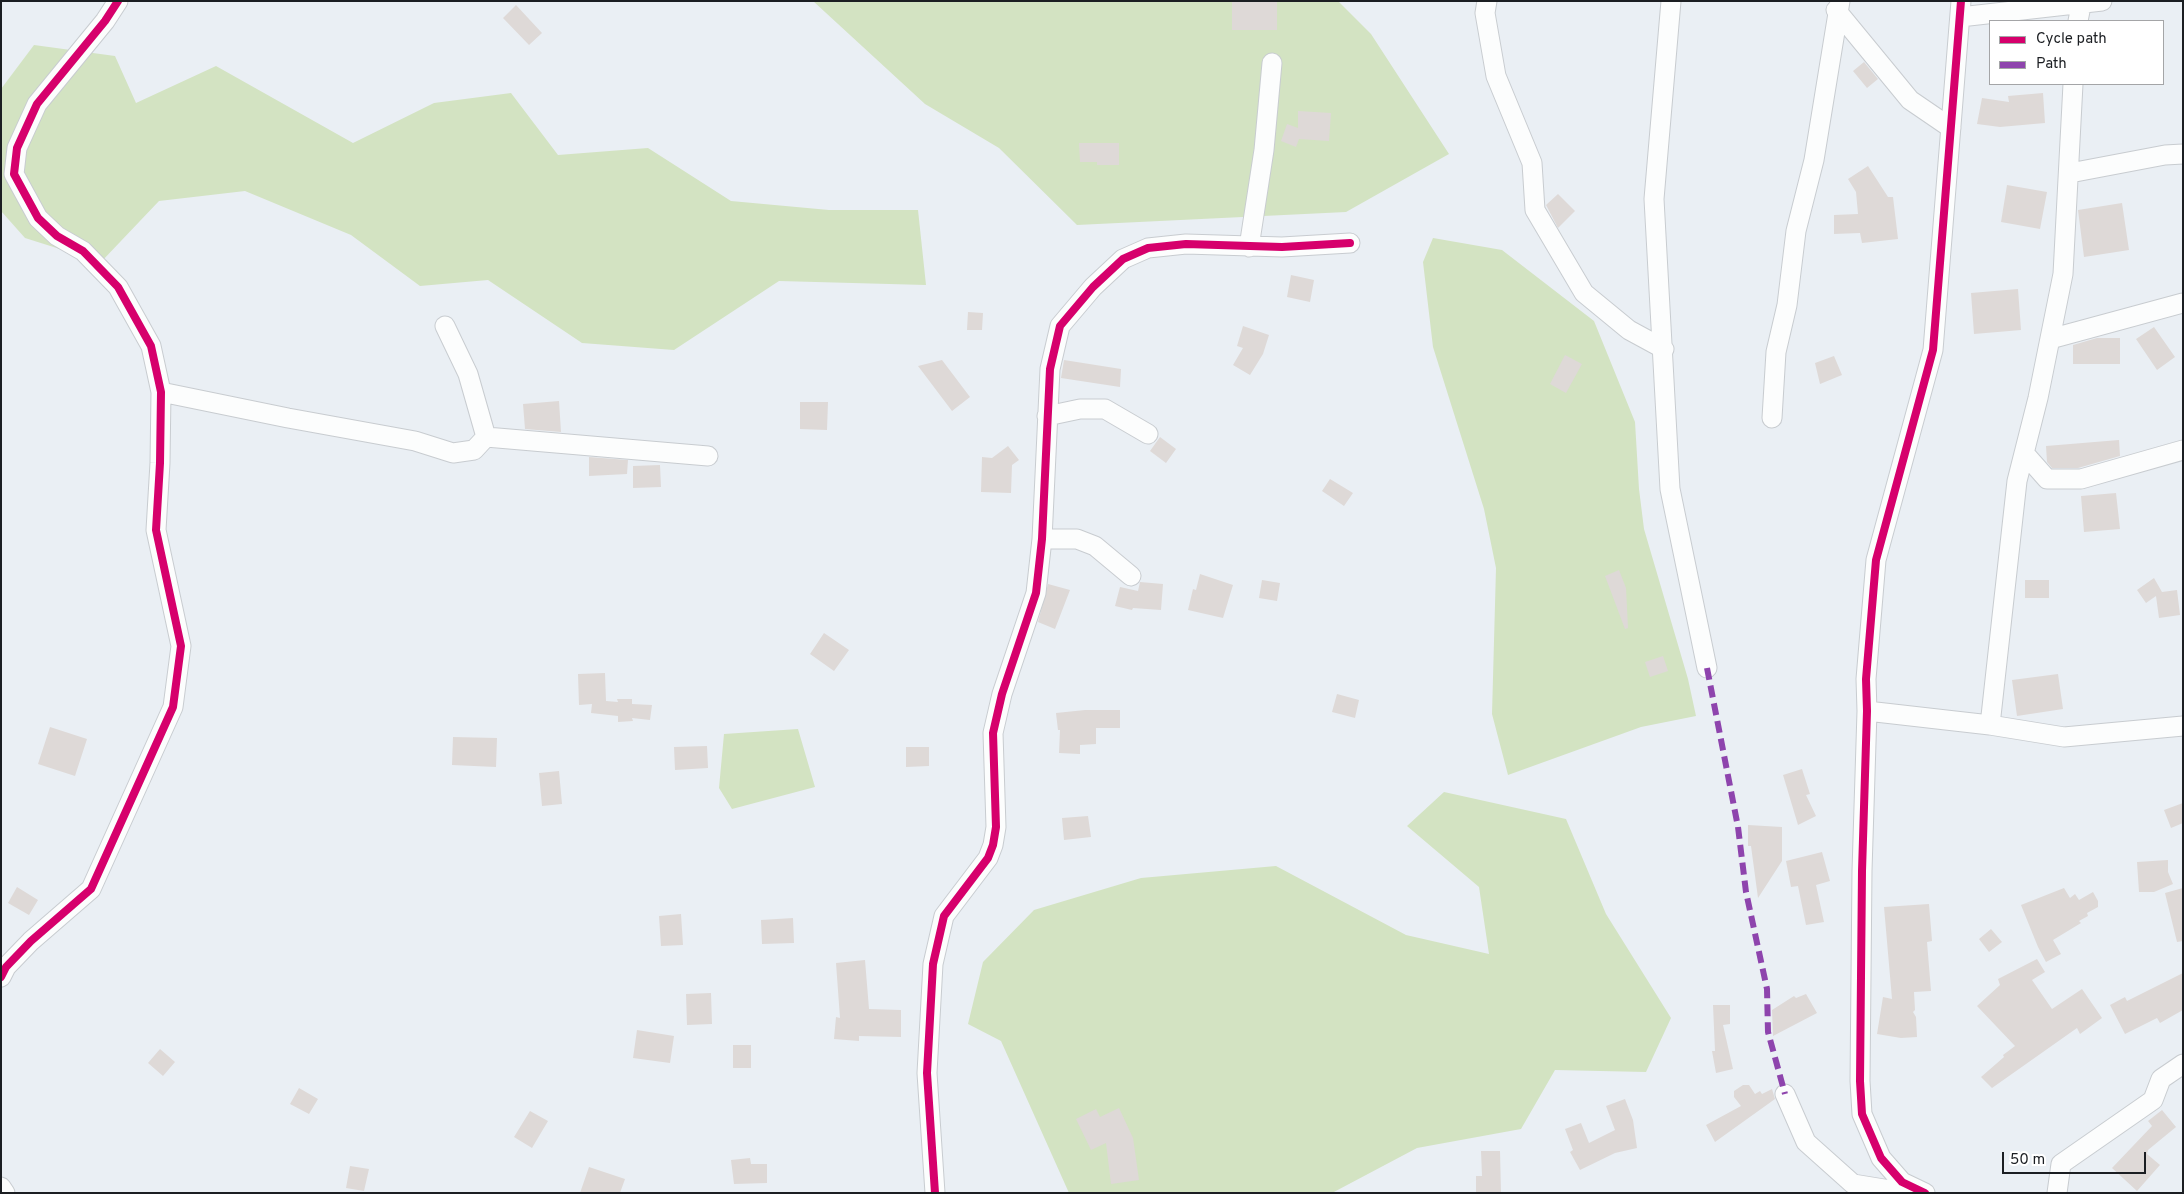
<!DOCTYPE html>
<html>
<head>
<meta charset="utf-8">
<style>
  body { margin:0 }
  #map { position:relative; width:2184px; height:1194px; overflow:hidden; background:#eaeff4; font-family:Overpass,sans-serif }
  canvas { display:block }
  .frame { position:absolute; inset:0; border:2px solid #1b1e22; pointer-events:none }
  .legend { position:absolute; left:1989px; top:20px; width:175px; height:65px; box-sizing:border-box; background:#fff; border:1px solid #a4a5a7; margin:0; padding:6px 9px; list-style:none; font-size:15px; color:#1b1e22 }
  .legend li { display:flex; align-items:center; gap:10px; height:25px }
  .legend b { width:25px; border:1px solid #a4a5a7 }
  .scale { position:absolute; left:2002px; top:1152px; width:144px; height:22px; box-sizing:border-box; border:2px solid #1b1e22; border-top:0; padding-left:6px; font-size:15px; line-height:18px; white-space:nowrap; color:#1b1e22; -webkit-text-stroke:4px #fff; paint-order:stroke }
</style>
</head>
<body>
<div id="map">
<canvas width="2184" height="1194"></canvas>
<div class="frame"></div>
<ul class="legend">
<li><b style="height:6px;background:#d6006c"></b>Cycle path</li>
<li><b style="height:6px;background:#8e44ad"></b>Path</li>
</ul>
<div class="scale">50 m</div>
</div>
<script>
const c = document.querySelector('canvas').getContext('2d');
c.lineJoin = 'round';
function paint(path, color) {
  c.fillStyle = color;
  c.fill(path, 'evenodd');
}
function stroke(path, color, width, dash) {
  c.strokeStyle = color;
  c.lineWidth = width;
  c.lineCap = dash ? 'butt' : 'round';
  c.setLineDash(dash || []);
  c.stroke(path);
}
paint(new Path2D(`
  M813 1H1338L1371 34 1449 154 1346 212 1077 225 999 148 925 104Z
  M34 45 115 56 136 103 216 66 353 143 434 103 511 93 558 155 648 148 731 201 829 210H918L926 285 779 281 674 350 582 343 488 280 420 286 351 235 245 191 159 201 101 262 25 238 1 211V89Z
  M1433 238 1502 250 1594 321 1635 422 1639 489 1644 529 1688 679 1696 716 1641 727 1508 775 1492 714 1496 568 1484 509 1433 347 1423 262Z
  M798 729 815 787 732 809 719 788 724 734Z
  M1444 792 1566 819 1606 914 1671 1018 1646 1072 1555 1070 1521 1129 1417 1148 1332 1193H1069L1001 1041 968 1024 983 962 1034 910 1141 878 1276 866 1406 935 1489 954 1479 887 1407 826Z`), '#d3e3c2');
paint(new Path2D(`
  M1232 2H1277V30H1232Z
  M516 5 542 33 529 45 503 18Z
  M1864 62 1878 79 1867 88 1853 71Z
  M2043 93 2045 123 2000 127 1977 124 1982 98 2009 102 2008 96Z
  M1298 111 1331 113 1329 141 1299 139 1296 147 1281 141 1287 124 1298 128Z
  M1079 143H1119V165H1097V162H1080Z
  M1868 166 1888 197H1893L1898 239 1862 243 1860 233 1834 234V215L1858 214 1856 192 1848 179Z
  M2007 185 2047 192 2040 229 2001 222Z
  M1558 194 1575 211 1558 228 1546 205Z
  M2122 203 2129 250 2084 257 2078 210Z
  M1291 275 1314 280 1310 302 1287 297Z
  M2018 289 2021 330 1974 334 1971 293Z
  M968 312 983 313 982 330H967Z
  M1243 326 1269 335 1263 354 1250 375 1233 365 1243 348 1237 346Z
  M2154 327 2175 357 2157 370 2136 339Z
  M2097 338H2120V364H2073V345Z
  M1565 355 1582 364 1566 393 1550 384Z
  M1834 356 1842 375 1820 384 1815 363Z
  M942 360 970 397 952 411 918 366Z
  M1064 360 1121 369 1120 387 1061 378Z
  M559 401 561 432 525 429 523 404Z
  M800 402H828L827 430 800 429Z
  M1160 437 1176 449 1166 463 1150 451Z
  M2119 440 2120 456 2078 468H2052L2047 462 2046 446Z
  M1008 446 1019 460 1012 465 1011 493 981 492 982 457 992 458Z
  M589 457 628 460 627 474 589 476Z
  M660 465 661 487 633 488V466Z
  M1330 479 1353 493 1344 506 1322 491Z
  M2116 493 2120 529 2084 532 2081 496Z
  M1619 570 1626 588 1628 628 1625 629 1605 576Z
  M1200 574 1233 585 1223 618 1188 610 1193 589 1196 590Z
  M2154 578 2162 592 2177 590 2180 615 2159 618 2156 596 2146 603 2137 590Z
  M1262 580 1280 583 1277 601 1259 598Z
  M2025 580H2049V598H2025Z
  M1140 582 1163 584 1161 610 1133 608 1132 610 1115 606 1120 587 1138 591Z
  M1048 584 1070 590 1055 629 1038 622Z
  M824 633 849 650 834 671 810 654Z
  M1663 656 1668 671 1650 677 1645 662Z
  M605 673 606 701 618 702 617 699H632V704L652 705 650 720 632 718 633 721 618 722V716L591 713 592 704 579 705 578 674Z
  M2058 674 2063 709 2017 716 2012 680Z
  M1337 694 1359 700 1355 718 1332 712Z
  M1085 710H1120V728H1096V744L1080 745V754L1059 753 1060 730H1058L1056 713Z
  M50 727 87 739 75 776 38 764Z
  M453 737 497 738 496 767 452 765Z
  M707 746 708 768 675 770 674 747Z
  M906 747H929V766L906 767Z
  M1802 769 1810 794 1806 795 1816 816 1798 825 1783 775Z
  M559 771 562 804 542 806 539 773Z
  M2183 803V823L2171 828 2164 810Z
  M1088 816 1091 837 1064 840 1062 818Z
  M1748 825 1782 827V861L1758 898 1751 846H1748Z
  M1822 852 1830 881 1816 885 1824 922 1806 925 1798 886 1791 887 1786 861Z
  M2168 860V872L2173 884 2154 892H2139L2137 862Z
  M17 887 38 900 29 915 8 903Z
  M2064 888 2070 898 2075 894 2079 900 2093 892 2098 901V907L2087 913 2088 916 2079 921 2081 923 2053 940 2061 954 2046 962 2038 947 2021 905Z
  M2183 888V941L2177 942 2165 893Z
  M1929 904 1932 941 1927 942 1931 991 1914 992 1915 1010 1913 1012 1916 1017 1917 1037 1901 1038 1877 1034 1883 997 1892 999 1884 907Z
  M681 914 683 945 661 946 659 916Z
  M793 918 794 943 762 944 761 920Z
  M1991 929 2002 942 1989 952 1979 939Z
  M2037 959 2045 972 2032 980 2052 1009 2082 989 2102 1018 2080 1034 2077 1028 1992 1088 1981 1077 2004 1057 2003 1055 2015 1046 1977 1006 2000 985 1998 979Z
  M865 960 869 1009 901 1010V1037L859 1036V1041L834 1039 836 1017 840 1018 836 963Z
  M2183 973V1010L2160 1023 2157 1018 2125 1034 2110 1005 2125 997 2127 1001Z
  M711 993 712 1024 687 1025 686 994Z
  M1806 994 1817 1013 1773 1036 1772 1010 1794 996 1796 998Z
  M1713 1005H1730V1024L1723 1025 1733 1069 1716 1073 1712 1051H1715Z
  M637 1030 674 1036 670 1063 633 1058Z
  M733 1045H751V1068H733Z
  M160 1049 175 1062 163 1076 148 1063Z
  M1743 1085H1749L1755 1094 1760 1091 1762 1094 1772 1089 1775 1099 1715 1142 1706 1125 1741 1106 1734 1097V1091Z
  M299 1088 318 1099 309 1114 290 1104Z
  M1625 1099 1633 1120 1637 1148 1615 1153 1580 1170 1570 1152 1573 1150 1565 1129 1581 1123 1589 1143 1615 1130 1606 1106Z
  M1119 1108 1133 1138 1139 1180 1111 1184 1106 1143 1091 1150 1076 1119 1096 1109 1100 1117Z
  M2162 1110 2176 1127 2148 1150 2147 1154 2160 1165 2137 1191 2112 1168 2152 1126 2148 1121Z
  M530 1111 548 1121 532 1148 514 1137Z
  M1481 1151H1500L1501 1193H1476V1176H1482Z
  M750 1158 751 1164H767V1183L734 1184 731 1160Z
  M350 1166 369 1169 364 1191 346 1188Z
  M589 1167 625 1179 620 1193H580Z`), '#ded9d7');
const minor = new Path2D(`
  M1487 1 1485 13 1496 76 1532 163 1535 210 1584 293 1629 330 1664 349
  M1671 1 1654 199 1670 489 1707 668
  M1836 10 1910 100 1951 128
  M1960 17 2102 1
  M2078 21 2082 1
  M2070 173 2165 155 2183 154
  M1249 247 1264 150 1272 63
  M445 326 468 374 486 437
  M2050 339 2183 303
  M161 392 288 418 415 441 453 453 474 450 486 437 708 456
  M1047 416 1080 409H1105L1148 434
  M1772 418 1776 352 1787 305 1796 231 1814 160 1840 1
  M2024 453 2047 479H2081L2183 450
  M1042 539H1077L1095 546 1131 576
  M1867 711 1990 725 2064 737 2183 726
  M1990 725 2017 481 2038 398 2063 274 2073 84
  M1 977 6 967 31 941 91 889 173 707 181 646 156 530 160 463 161 392 151 346 118 287 83 251 57 236 38 218 14 174 17 148 37 104 105 21 118 1
  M1785 1094 1806 1142 1853 1184 1908 1193
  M1 1187 5 1193
  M935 1193 927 1073 933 964 944 916 988 858 993 845 996 827 993 733 1002 694 1036 593 1042 539 1050 369 1060 326 1093 287 1123 259 1148 248 1186 244 1282 247 1350 243
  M1925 1193 1902 1182 1881 1158 1862 1114 1860 1081 1862 871 1867 711 1866 679 1876 560 1933 350 1961 1
  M2057 1193 2061 1164 2153 1100 2161 1079 2183 1064`);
stroke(minor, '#c8ccd0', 21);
stroke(minor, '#fcfdfd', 19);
stroke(new Path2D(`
  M1707 668 1738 827 1746 892 1767 989 1768 1032 1785 1094`), '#8e44ad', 6, [12, 6]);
stroke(new Path2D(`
  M1 977 6 967 31 941 91 889 173 707 181 646 156 530 160 463 161 392 151 346 118 287 83 251 57 236 38 218 14 174 17 148 37 104 105 21 118 1
  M935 1193 927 1073 933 964 944 916 988 858 993 845 996 827 993 733 1002 694 1036 593 1042 539 1050 369 1060 326 1093 287 1123 259 1148 248 1186 244 1282 247 1350 243
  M1925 1193 1902 1182 1881 1158 1862 1114 1860 1081 1862 871 1867 711 1866 679 1876 560 1933 350 1961 1`), '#d6006c', 8);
</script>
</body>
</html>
